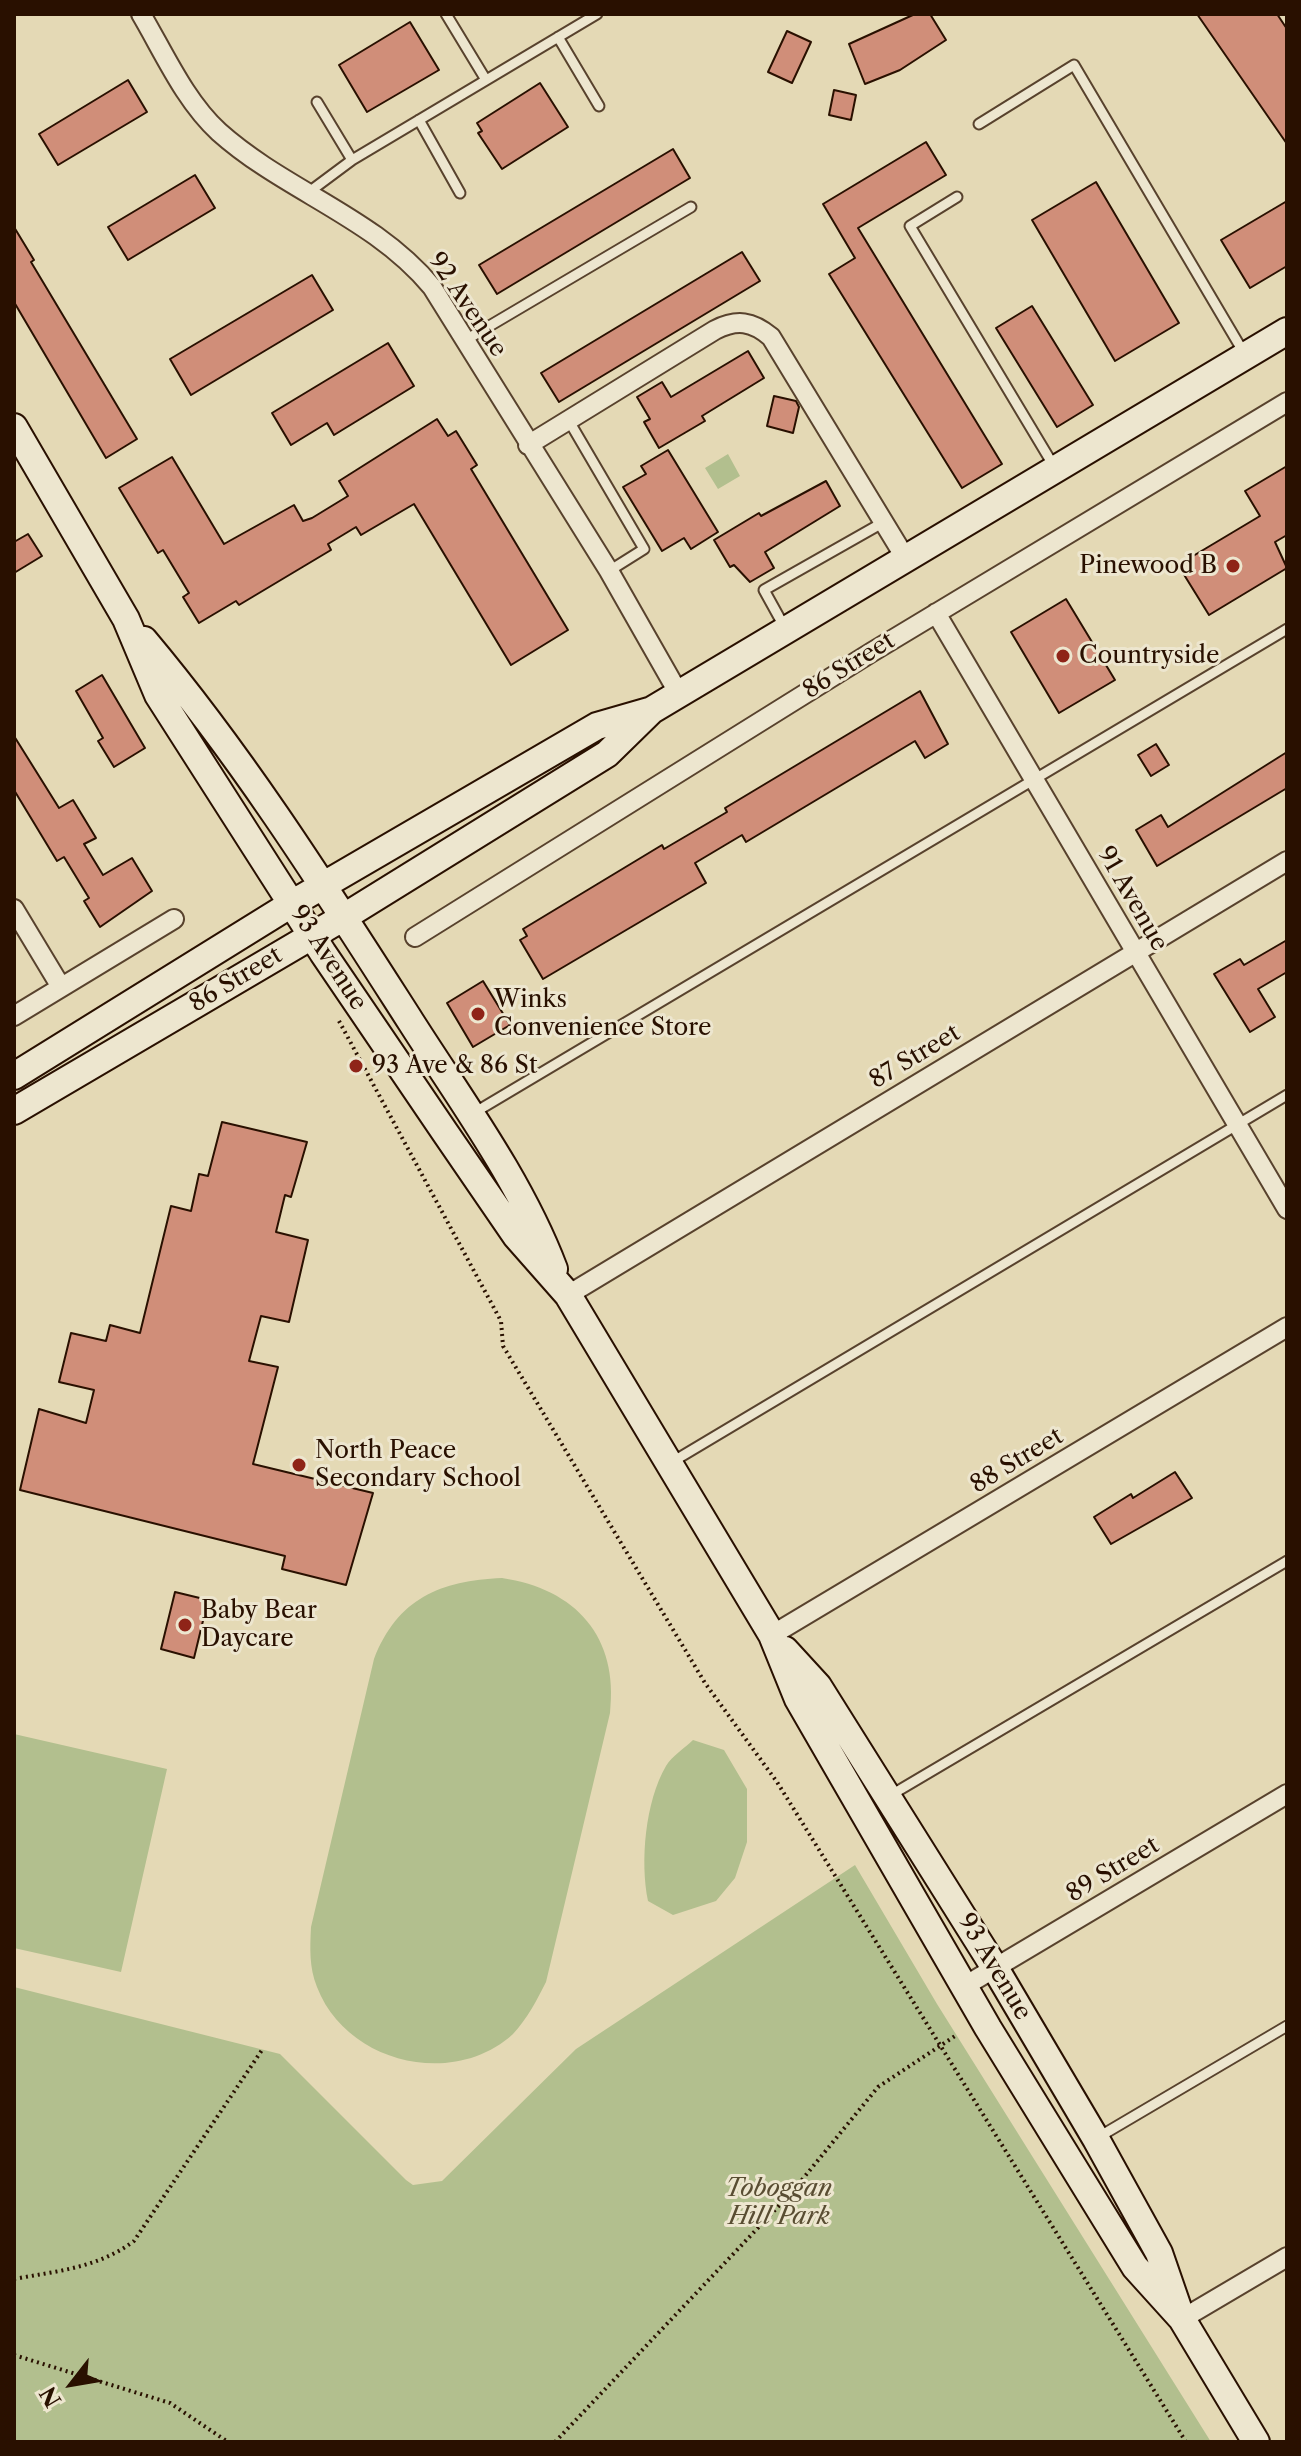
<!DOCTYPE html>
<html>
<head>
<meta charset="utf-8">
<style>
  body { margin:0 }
  #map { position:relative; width:1301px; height:2456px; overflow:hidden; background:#e4d9b5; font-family:"Libre Caslon Text",serif }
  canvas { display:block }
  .frame { position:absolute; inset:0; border:16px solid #291000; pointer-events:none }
  .north { position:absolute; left:32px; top:2344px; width:80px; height:80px; -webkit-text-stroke:6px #ede6cf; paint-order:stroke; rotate:239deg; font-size:22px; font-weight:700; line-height:32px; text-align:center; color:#291000 }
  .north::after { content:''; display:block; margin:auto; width:28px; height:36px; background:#291000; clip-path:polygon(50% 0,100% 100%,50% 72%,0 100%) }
</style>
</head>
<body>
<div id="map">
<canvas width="1301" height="2456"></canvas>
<div class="frame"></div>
<div class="north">N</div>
</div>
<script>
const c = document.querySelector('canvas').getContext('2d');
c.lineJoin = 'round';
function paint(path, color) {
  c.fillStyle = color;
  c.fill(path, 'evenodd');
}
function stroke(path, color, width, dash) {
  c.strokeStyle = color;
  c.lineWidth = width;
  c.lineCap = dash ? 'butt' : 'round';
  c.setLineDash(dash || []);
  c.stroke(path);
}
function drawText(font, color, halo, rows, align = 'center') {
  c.font = font + ' "Libre Caslon Text",serif';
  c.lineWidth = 6;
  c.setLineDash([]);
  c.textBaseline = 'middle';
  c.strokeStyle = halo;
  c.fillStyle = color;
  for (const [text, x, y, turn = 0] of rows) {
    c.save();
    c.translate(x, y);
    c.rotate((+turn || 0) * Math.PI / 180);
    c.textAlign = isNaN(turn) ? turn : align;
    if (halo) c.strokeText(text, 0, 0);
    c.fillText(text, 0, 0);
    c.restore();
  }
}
paint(new Path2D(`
  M728 454 740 476 718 489 705 468Z
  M502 1578C576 1589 619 1637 610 1713L546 1982C537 2000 527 2019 513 2034 453 2089 346 2063 317 1987 309 1967 310 1948 311 1927L374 1659C398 1598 440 1581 502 1578Z
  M14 1734 167 1769 121 1972 14 1948Z
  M693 1740 724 1750 747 1789V1842L735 1878 716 1901 673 1915 648 1901C640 1862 645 1802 666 1766 672 1756 685 1748 693 1740Z
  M855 1865 937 2004 1211 2442H14V1987L280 2054 406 2180 413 2185 442 2181 576 2049Z`), '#b2bf8e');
const building = new Path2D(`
  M915 14H930L946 40 900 70 865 84 849 44Z
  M1197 14H1277L1287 29V144Z
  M410 22 439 70 367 112 339 65Z
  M787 31 811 42 792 83 768 72Z
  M128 80 147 112 58 165 39 134Z
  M540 83 568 127 502 169 478 133 482 131 477 123Z
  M834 90 856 95 851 120 829 115Z
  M926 142 946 175 858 228 1002 464 962 488 829 274 855 258 823 204Z
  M673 149 690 178 497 294 479 265Z
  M195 175 215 208 128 260 108 227Z
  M1096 182 1179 323 1115 361 1032 220Z
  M1287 201V266L1250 288 1221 240Z
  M14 227 34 260 31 262 137 439 106 458 14 302Z
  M742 252 760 281 559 402 541 373Z
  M312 275 333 310 191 395 170 359Z
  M1032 306 1093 405 1057 427 996 328Z
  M388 343 414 386 334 435 327 423 291 445 272 413Z
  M748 351 764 378 702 416 705 421 659 448 644 422 650 419 637 397 662 382 671 397Z
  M774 396 796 401 799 407 793 433 767 426Z
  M437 419 448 436 456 431 477 465 471 469 568 630 511 665 414 504 361 535 356 527 328 544 331 550 239 605 236 601 199 623 183 597 189 593 163 550 158 553 119 488 172 457 224 544 294 505 303 521 312 518 348 496 339 481Z
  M668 450 718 532 691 549 684 538 662 551 623 487 646 474 641 466Z
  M1287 466V535L1275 542 1287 568 1209 615 1178 565 1260 516 1245 491Z
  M826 481 840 506 765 552 774 568 750 582 734 565 730 567 714 540 759 513 761 516Z
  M28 534 42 556 14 573V542Z
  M1066 599 1115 680 1059 713 1011 632Z
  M102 675 145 748 114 767 98 741 103 738 76 691Z
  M920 691 948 744 925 758 915 741 746 842 742 835 695 863 706 883 543 979 520 940 527 936 523 929 662 845 664 849 727 812 725 808Z
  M14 736 59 808 73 800 96 838 84 844 103 875 132 858 152 891 100 927 84 901 89 898 64 857 57 861 14 790Z
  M1156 744 1169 765 1151 776 1138 755Z
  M1287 752V788L1157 866 1136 830 1161 815 1168 827Z
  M1287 940V972L1258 989 1275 1017 1250 1032 1214 974 1240 959 1244 965Z
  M483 981 510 1025 473 1047 447 1003Z
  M222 1122 307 1142 291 1197 285 1195 276 1232 308 1240 289 1322 261 1316 249 1361 278 1367 253 1464 373 1493 346 1585 282 1569 285 1556 20 1490 39 1409 86 1423 94 1390 59 1382 71 1333 106 1341 110 1325 140 1333 171 1206 191 1211 199 1174 208 1176Z
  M1175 1472 1192 1498 1111 1544 1094 1517 1131 1494 1133 1498Z
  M175 1592 208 1600 194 1658 161 1649Z`);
paint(building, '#d08e79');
stroke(building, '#291000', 2);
const lane = new Path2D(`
  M446 14 486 80
  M558 37 599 106
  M317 102 352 160
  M419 120 460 193
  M979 124 1074 65 1244 353
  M309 192 352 160 597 14
  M957 197 910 226 1055 468
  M464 341 691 207
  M569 421 644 549 609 571
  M785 628 764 590 884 522
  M472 1114 1287 629
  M672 1462 1287 1095
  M891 1795 1287 1561
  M1097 2138 1287 2026`);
const street = new Path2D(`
  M141 14C164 53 185 101 219 132 285 191 374 217 432 287L609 571 679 694
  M528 445 715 330C737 319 752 321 771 337L906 559
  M936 613 1287 1209
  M14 909 61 987
  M415 937 872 652 1287 402
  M14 1016 174 919
  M568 1295 1287 861
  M772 1635 1287 1327
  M963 1987 1287 1794
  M1182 2319 1287 2257`);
const secondary = new Path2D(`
  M14 427 126 619 158 695 323 953 444 1131 516 1236 568 1295 772 1635 798 1699 988 2028 1135 2267 1182 2319 1256 2442
  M144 640C244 759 327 891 411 1022 462 1102 520 1180 554 1269
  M14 1076 293 903 597 726 649 711
  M14 1111 344 917 607 754 652 710 1287 331
  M785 1650 818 1686 995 1968 1096 2139 1159 2253 1178 2308`);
stroke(lane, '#58422d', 13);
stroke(street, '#58422d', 22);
stroke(secondary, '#291000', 30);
stroke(new Path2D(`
  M339 1021 501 1321 503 1346 705 1683 777 1782 1186 2442
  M14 2279C57 2271 98 2268 134 2241L262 2050
  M14 2355 170 2403 228 2442
  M555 2442 792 2192 878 2087 955 2036`), '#291000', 4, [2, 4]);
stroke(lane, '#ede6cf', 9);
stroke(street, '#ede6cf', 18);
stroke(secondary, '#ede6cf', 26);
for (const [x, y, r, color] of [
  [1233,566,8,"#8f2418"],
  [1063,656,8,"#8f2418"],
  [478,1014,8,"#8f2418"],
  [356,1066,8,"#8f2418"],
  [299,1465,8,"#8f2418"],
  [185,1625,8,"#8f2418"]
]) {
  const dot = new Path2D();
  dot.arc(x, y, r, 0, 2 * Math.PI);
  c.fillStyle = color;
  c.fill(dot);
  stroke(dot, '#ede6cf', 3);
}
drawText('24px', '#291000', '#ede6cf', [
  ["92 Avenue",467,305,56],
  ["86 Street",849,666,-32],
  ["91 Avenue",1132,899,60],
  ["93 Avenue",328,958,57],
  ["86 Street",236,980,-31],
  ["87 Street",915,1057,-31],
  ["88 Street",1017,1461,-31],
  ["89 Street",1113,1870,-31],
  ["93 Avenue",994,1967,59]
]);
drawText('24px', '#291000', '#ede6cf', [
  ["Pinewood B",1217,566,"right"],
  ["Countryside",1079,656],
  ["Winks",494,1000],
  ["Convenience Store",494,1028],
  ["93 Ave & 86 St",372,1066],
  ["North Peace",315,1451],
  ["Secondary School",315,1479],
  ["Baby Bear",201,1611],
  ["Daycare",201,1639]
], 'left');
drawText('italic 24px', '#594d32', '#ede6cf', [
  ["Toboggan",779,2189],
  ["Hill Park",779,2217]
]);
</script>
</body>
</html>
